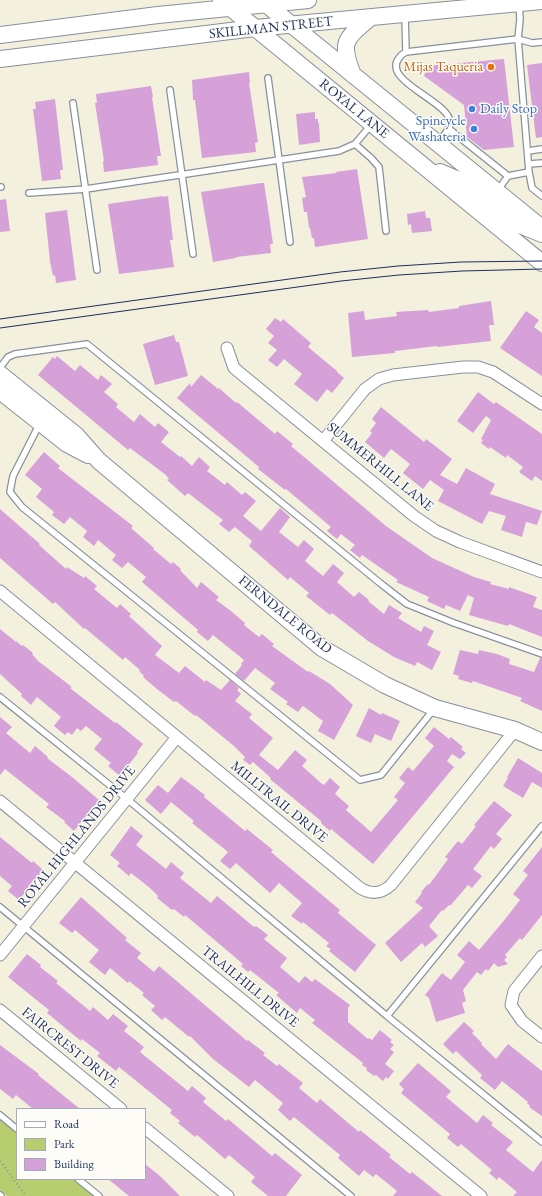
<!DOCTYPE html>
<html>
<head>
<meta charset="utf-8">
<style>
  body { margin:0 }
  #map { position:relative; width:542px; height:1196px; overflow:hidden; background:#f4f0de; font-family:"EB Garamond",serif }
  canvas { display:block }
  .legend { position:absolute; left:16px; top:1108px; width:130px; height:72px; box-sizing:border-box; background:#fdfcf7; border:1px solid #a3aaba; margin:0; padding:5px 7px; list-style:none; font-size:12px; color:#1b2f5e }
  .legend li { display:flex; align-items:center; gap:8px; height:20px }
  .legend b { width:20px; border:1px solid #a3aaba }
</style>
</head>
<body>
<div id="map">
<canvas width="542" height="1196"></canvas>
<ul class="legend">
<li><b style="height:5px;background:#fff"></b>Road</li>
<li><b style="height:11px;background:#b8cd70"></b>Park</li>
<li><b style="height:11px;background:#d5a1d8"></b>Building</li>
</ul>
</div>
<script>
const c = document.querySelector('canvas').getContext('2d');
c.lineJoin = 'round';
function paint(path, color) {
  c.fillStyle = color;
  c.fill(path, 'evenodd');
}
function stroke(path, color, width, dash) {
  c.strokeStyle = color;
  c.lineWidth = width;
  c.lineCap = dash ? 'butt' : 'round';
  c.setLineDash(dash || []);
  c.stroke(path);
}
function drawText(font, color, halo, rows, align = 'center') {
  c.font = font + ' "EB Garamond",serif';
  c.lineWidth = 3;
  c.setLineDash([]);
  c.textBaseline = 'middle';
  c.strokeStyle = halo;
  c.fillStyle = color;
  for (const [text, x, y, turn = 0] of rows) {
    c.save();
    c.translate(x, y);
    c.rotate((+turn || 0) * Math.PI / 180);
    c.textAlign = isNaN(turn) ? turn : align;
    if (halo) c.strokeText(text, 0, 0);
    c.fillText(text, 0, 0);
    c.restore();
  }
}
paint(new Path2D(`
  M0 1113 17 1127V1179H81L101 1196H7L0 1190Z`), '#b8cd70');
paint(new Path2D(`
  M504 59 514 147 484 150 467 137 464 105 424 76 427 66Z
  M542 63V137L536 138 527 65Z
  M249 72 250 83H249L258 142 255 143 256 152 202 158 195 100H193L192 80Z
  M151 86 153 97H152L161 156H157L158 165 104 172 103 161H104L95 103H97L96 94Z
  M55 99 63 170H60L61 179 42 181 33 109H36L35 102Z
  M315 112V119H318V123H319L320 142 299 145 296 114Z
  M357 169 368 239 315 247 314 238H312L310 228H309L307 212H304L302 198 306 197 302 177 337 173 336 172Z
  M261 183H264L267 202 273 244H270L271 253 236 257V258L213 262 201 192Z
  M163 196V197L168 196 173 240H170L174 267 119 274 108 204Z
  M6 199 10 231 0 232V200Z
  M67 210 76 280 56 283 55 275 53 276 50 262 45 213Z
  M425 211 426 218H430L432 231 412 233 411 224 408 225 407 214Z
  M491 301 494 325H489L491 341 437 347V346L395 351V353L352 357 348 313 364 311 365 320 397 316 396 312 428 310 429 312 459 308V306Z
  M526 311 539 320 534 327 542 333V376L500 348Z
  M275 318 281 322 283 319 311 343 308 347 337 371V372L344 378 332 393 327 389 317 402 294 384 302 374 284 359 277 367 268 360 277 350 268 343 274 336 266 329Z
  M174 335 176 342H179L188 376 155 385 143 344Z
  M57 356 75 371 80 365 98 380 101 375 112 384 104 392 118 404 116 407 134 422 140 414 155 427 158 423 169 432 161 442 180 457 181 456 192 466 199 457 210 467 207 471 225 485 227 482 242 495 245 492 256 501 243 516 261 531 280 508 290 517 279 532 298 547 304 540 314 549 305 561 323 576 333 564 344 573 337 582 354 597 359 592 369 600 368 601 384 614 389 605 402 613 398 618 421 632 424 626 434 631 427 645 441 652 432 670 417 662 415 666 394 657 368 641 332 613 330 615 306 596 309 593 290 577 288 580 249 546 252 541 235 527 229 532 219 524 223 520 188 493 185 496 167 480 169 479 166 475 130 448 128 450 38 375 53 357 55 359Z
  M201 375 218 389 219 388 236 403 237 402 275 434 277 431 293 444 291 446 386 526 432 558 474 577 491 582 490 584 509 589V587L537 597 533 607 542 610V637L509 624 508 626 469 615 474 598 468 595 460 611 446 605 444 609 427 601 429 597 396 582 398 580 362 555 360 558 350 550 355 545 341 534 337 539 327 531 331 527 286 489 285 490 258 469 259 467 177 398 190 383 191 387Z
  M478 392 494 404 496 402 542 434V481L535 476 532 481 519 472 523 467 507 455 506 458 490 447 489 449 481 443 483 440 481 439 491 420 486 416 473 433 457 421Z
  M381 407 424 442 426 439 452 459 440 475 457 484 466 468 495 484 490 494 542 511 537 525 526 522 522 537 501 530 506 516 489 511 482 524 438 501 444 490 430 480 423 489 403 473 410 464 391 449 384 458 365 442 372 433 370 431 376 423 372 419Z
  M44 452 60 466 58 468 133 526 131 528 154 548 153 549 171 564 173 562 181 569 180 570 197 588 201 582 219 597 216 600 231 611 245 623 244 625 259 637 262 634 274 644 272 646 308 672 309 671 330 684 353 705 334 740 318 731 323 721 303 706 298 712 286 704 288 702 270 689 275 683 255 668 244 681 235 674 242 665 241 664 244 660 213 635 208 641 197 632 198 630 142 582 146 577 128 562 122 568 112 560 116 555 98 540 94 546 83 537 87 531 70 517 64 524 52 515 54 512 36 497 42 489 25 475Z
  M0 509 40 544 39 545 66 569 67 567 84 578 85 576 97 586 94 589 117 608 120 604 131 614 129 616 162 646 155 655 179 673 185 666 205 682 206 680 221 690 230 680 239 688 237 690 241 694 235 701 252 714 249 718 273 738 259 755 278 770 295 750 307 760 302 766 321 783 324 785 330 778 340 787 335 794 349 806 346 810 371 832 398 800 394 797 405 783 399 778 408 767 413 771 434 746 425 738 434 727 449 739 451 737 463 747 461 749 466 753 460 759 452 754 447 761 454 767 373 864 331 829 330 831 321 823V821L270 779 271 778 253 762 250 765 243 760 245 757 234 746 196 715 195 716 176 701 174 702 157 689 143 677 144 676 139 671 140 670 125 657 123 660 85 628 84 629 55 602 53 604 0 558Z
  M0 629 16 642V641L22 646 23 645 33 653 32 654 38 661 72 687 70 688 115 723 116 722 143 744 137 752 138 753 120 776 108 766 111 763 94 749 102 739 86 726 81 731 77 728 72 735 68 732 65 735 54 726 61 717 37 697 31 705 21 696 22 694 0 674Z
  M460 650 478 654 479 650 497 654 510 659 509 664 534 672 540 658H542V711L520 701 522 698 473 681 472 683 458 679 459 676 453 674Z
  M369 708 381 715 382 713 400 721 391 741 375 734 371 743 356 736Z
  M0 717 12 727 6 733 30 753 35 746 48 757 47 758 72 777 99 800 74 831 64 822 65 821 46 807 49 804 5 769 0 775Z
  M518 758 542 773V788L532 782 523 798 503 786 508 778 507 777Z
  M181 777 205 795 204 797 245 831 247 829 273 850 271 852 340 910 338 913 376 945 355 972 329 951 331 949 326 946 329 943 303 922 302 924 291 916 302 903 279 883 270 893 236 863 230 869 220 861 228 852 192 823 194 821 171 802 161 814 145 800 158 785 168 793Z
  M494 801 512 815 496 834 502 839 494 849 491 846 473 869 482 876 472 888 468 885 450 906 449 905 443 911 442 910 429 926 438 936 425 947 422 943 401 962 385 943 423 908 415 902 422 893 421 892 428 884 429 885 448 859 445 857 458 841 462 844 476 826 474 825Z
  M131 826 143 836 136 845 166 869 171 862 184 873 180 878 211 903 217 896 254 927 256 926 268 935 264 939 287 958 280 967 299 983 305 976 312 982 315 979 350 1005 348 1008V1022L368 1039 369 1038 372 1040 380 1030 392 1040 390 1042 394 1045 390 1049 394 1052 385 1064 394 1071 388 1079 386 1077 383 1081 376 1075 374 1076 366 1070 367 1068 362 1065 363 1063 312 1023 315 1020 300 1008 297 1013 276 995 279 993 250 970 248 972 241 966 243 964 185 915 184 917 174 909 172 910 157 898 158 896 150 888 131 873 129 876 117 866 120 863 110 855Z
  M0 837 32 863 33 861 43 870 19 900 8 891 12 886 0 876Z
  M542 847V915L522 940 520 938 505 955 507 957 504 960 508 964 498 967 494 963 488 971 486 969 481 975 477 972 463 990 466 1001 462 1003 465 1013 436 1022 429 998 425 995 442 973 451 980 465 962 457 955 469 941 479 950 502 923 520 900 513 894 528 875 523 871Z
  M81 897 127 938 125 940 141 953 137 958 154 972 159 966 247 1041 248 1040 265 1053 263 1055 277 1066 279 1064 303 1083 299 1088 317 1103 320 1099 359 1132 360 1130 391 1155 389 1157 410 1174 412 1172 442 1196H393L397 1191 376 1174 373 1177 364 1170 359 1176 338 1158 340 1155 294 1117 290 1121 278 1110 283 1103 255 1080 249 1087 213 1059 190 1036 189 1037 165 1017 162 1020 151 1010 155 1006 142 995 144 993 129 981 128 983 110 968 105 975 89 962 99 950 75 930 72 933 59 923Z
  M27 954 41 965 40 967 58 981 56 983 90 1011 93 1007 108 1020 113 1014 128 1026 124 1031 144 1047 140 1052 188 1091 192 1086 206 1098 203 1102 226 1121 228 1119 272 1156 275 1153 302 1175 286 1196H268L251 1182 255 1177 229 1155 225 1159 197 1135 195 1137 178 1123 180 1121 170 1113 172 1110 119 1067 116 1071 97 1056 100 1053 82 1039 81 1041 47 1013 49 1010 8 977Z
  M464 1022 474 1031 472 1033 482 1043 481 1044 496 1059 508 1044 542 1071V1116L529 1107 530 1106 527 1103 528 1102 502 1081 495 1090 480 1078 482 1075 456 1051 453 1054 443 1044Z
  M0 1045 39 1074 38 1075 80 1109H33L16 1095 13 1099 0 1089Z
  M418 1063 451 1091 446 1097 477 1123 483 1115 493 1123 491 1125 513 1142 506 1150 533 1172 542 1160V1196H513L517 1192 499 1177 497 1180 489 1173 492 1170 461 1144 458 1147 447 1138 450 1134 401 1093 404 1089 399 1084Z
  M145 1164 160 1176 180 1196H129L108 1179H145Z`), '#d5a1d8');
const lane = new Path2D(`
  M519 4 520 19 518 39 532 43 542 42
  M405 15 406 52
  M268 78 290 242
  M170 90 193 254
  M73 103 97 270
  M449 129 508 176
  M437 143C442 137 451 130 450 122 449 101 381 81 399 58 401 55 404 53 406 52L518 39 529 172 532 188 542 196
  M355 144 371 158 379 167 386 231
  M528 151 542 149
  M529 164 542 163
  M0 187H1
  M498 190 508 176 529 172
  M29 193 86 189 339 151 355 144 371 125
  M0 368 8 357 15 354 87 344 380 583 407 604 454 623 542 654
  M40 423 13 476 10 492 22 507 360 780 381 775 434 709
  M0 697 127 799 387 1016
  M542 826 387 1016 542 1142
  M0 907 351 1196
  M0 1115 17 1129
  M78 1179 99 1196
  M0 1195 1 1196`);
const street = new Path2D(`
  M227 348 234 368 414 516 436 531 460 542 542 572
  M323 441 365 389 379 379 393 375 463 367H478L493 372 542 404
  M0 591 360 888C372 895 381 894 391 885L515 730
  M0 801 481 1196
  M0 955 177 737
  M542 956 514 991 511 1005 522 1021 542 1037
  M0 1010 121 1109
  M145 1128 228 1196`);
const secondary = new Path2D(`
  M221 0 542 263
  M261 0 542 228
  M0 35 158 15 308 0
  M0 59 255 28 542 1
  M353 75C340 42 344 40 370 18
  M440 172 466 183 515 223 542 234
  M0 374 76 435 99 461 322 648 385 685 435 708 515 730 542 742
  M0 391 67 444 88 455`);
stroke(lane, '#88909e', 8);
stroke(street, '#88909e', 13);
stroke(secondary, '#88909e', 18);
stroke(new Path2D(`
  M0 1161 26 1196`), '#88909e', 2, [1, 3]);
stroke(lane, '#fff', 5.5);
stroke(street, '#fff', 11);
stroke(secondary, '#fff', 16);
stroke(new Path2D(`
  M0 319 340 272 398 266 461 262 542 261
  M0 328 341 281 399 275 462 271 542 269`), '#1b2f5e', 1);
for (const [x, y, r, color] of [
  [491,67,4,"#e8710a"],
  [472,109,4,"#3f7fe0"],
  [474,129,4,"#3f7fe0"]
]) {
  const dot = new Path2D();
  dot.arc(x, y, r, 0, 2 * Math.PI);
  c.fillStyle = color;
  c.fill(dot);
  stroke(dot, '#fdfcf7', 1.5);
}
drawText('14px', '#1b2f5e', '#fdfcf7', [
  ["SKILLMAN STREET",271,28,-6],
  ["ROYAL LANE",354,109,39],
  ["SUMMERHILL LANE",380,467,39],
  ["FERNDALE ROAD",285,615,39],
  ["MILLTRAIL DRIVE",279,802,39],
  ["ROYAL HIGHLANDS DRIVE",77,837,-51],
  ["TRAILHILL DRIVE",250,987,39],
  ["FAIRCREST DRIVE",70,1048,39]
]);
drawText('14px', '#c56008', '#fdfcf7', [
  ["Mijas Taqueria",483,67]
], 'right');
drawText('14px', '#366cbe', '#fdfcf7', [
  ["Daily Stop",480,109],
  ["Spincycle",466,121,"right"],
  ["Washateria",466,137,"right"]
], 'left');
</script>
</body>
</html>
